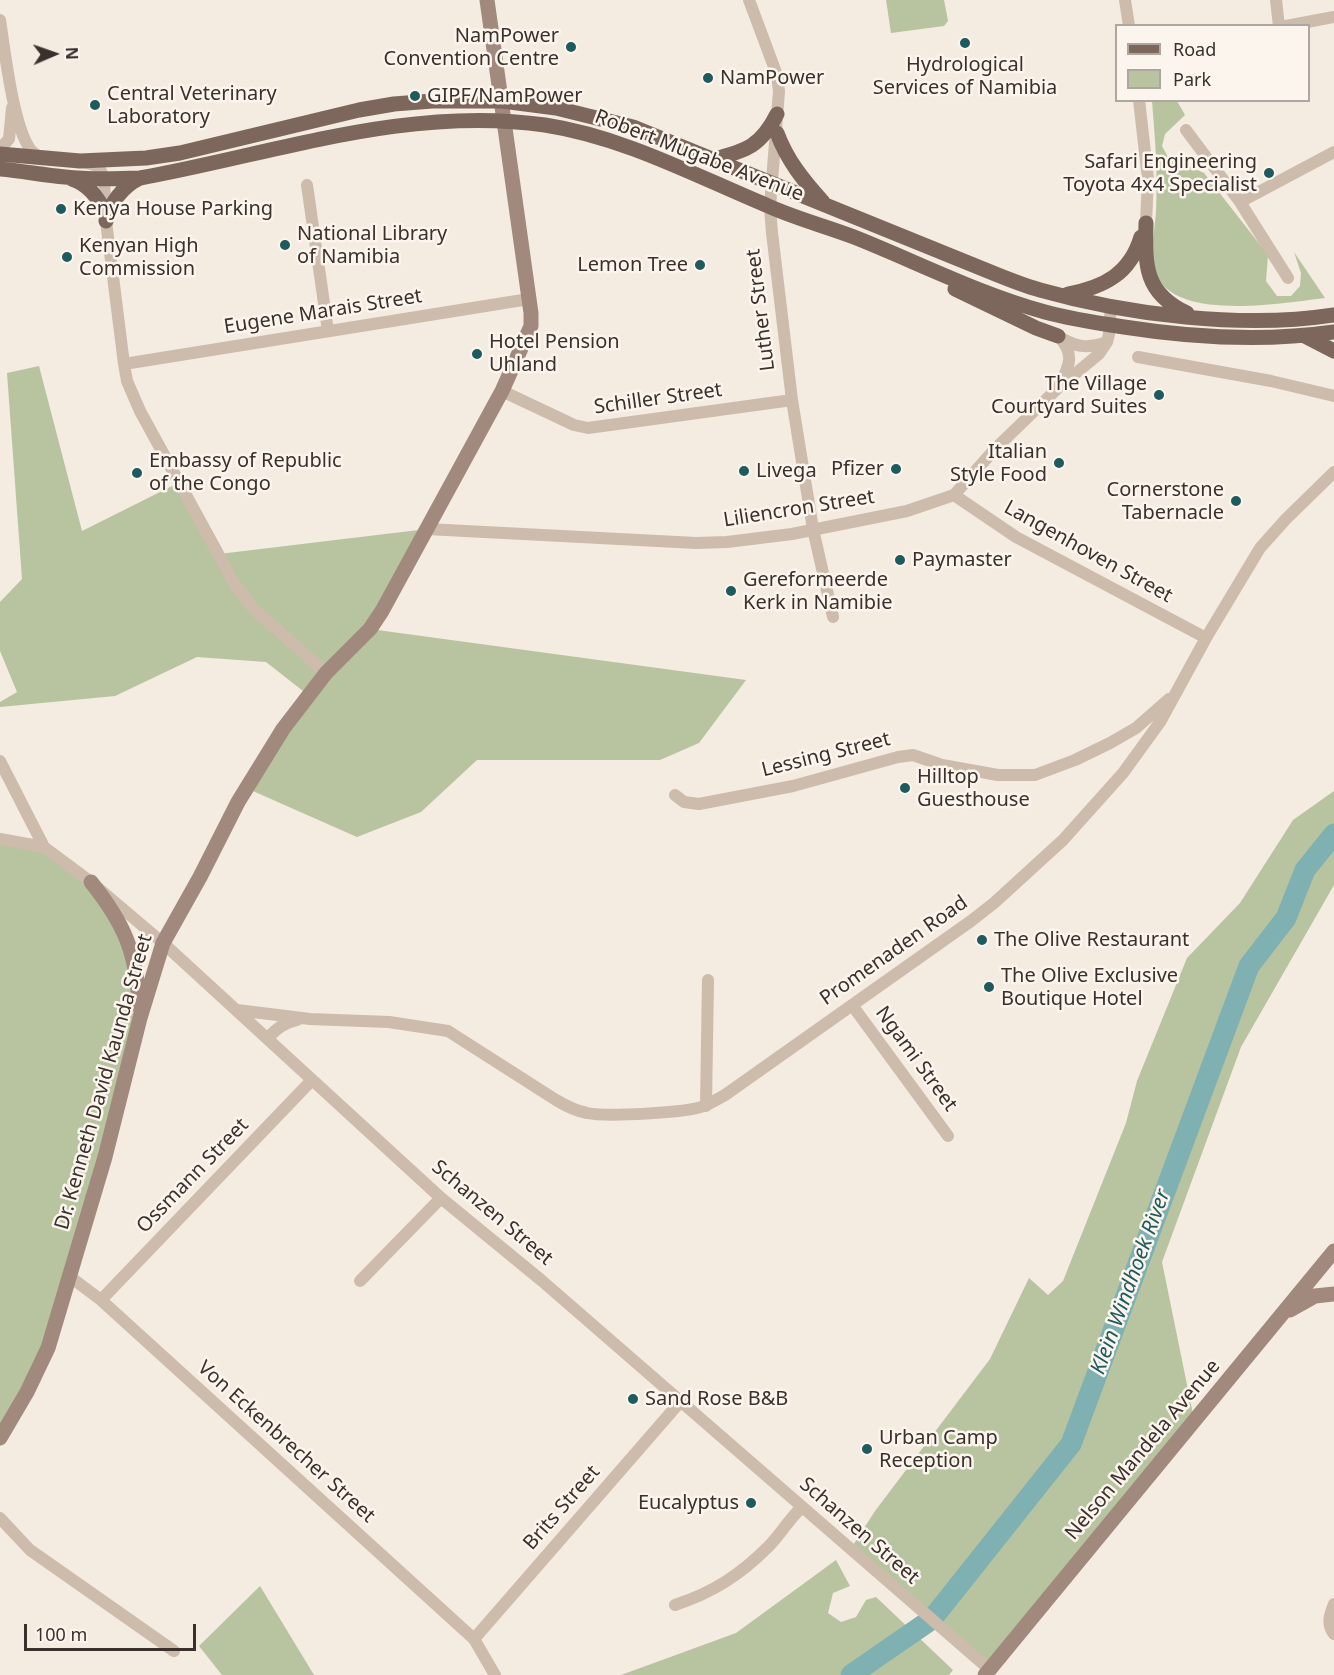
<!DOCTYPE html>
<html>
<head>
<meta charset="utf-8">
<style>
  body { margin:0 }
  #map { position:relative; width:1334px; height:1675px; overflow:hidden; background:#f4ebe1; font-family:"Noto Sans",sans-serif }
  canvas { display:block }
  .legend { position:absolute; left:1115px; top:24px; width:195px; height:78px; box-sizing:border-box; background:#fbf5ee; border:2px solid #aea6a0; margin:0; padding:8px 10px; list-style:none; font-size:18px; color:#3b302b }
  .legend li { display:flex; align-items:center; gap:12px; height:30px }
  .legend b { width:30px; border:2px solid #aea6a0 }
  .north { position:absolute; left:24px; top:24px; width:60px; height:60px; -webkit-text-stroke:4px #fbf5ee; paint-order:stroke; rotate:88deg; font-size:16px; font-weight:700; line-height:24px; text-align:center; color:#3b302b }
  .north::after { content:''; display:block; margin:auto; width:21px; height:27px; background:#3b302b; clip-path:polygon(50% 0,100% 100%,50% 72%,0 100%) }
  .scale { position:absolute; left:24px; top:1624px; width:172px; height:27px; box-sizing:border-box; border:3px solid #3b302b; border-top:0; padding-left:8px; font-size:18px; line-height:21px; white-space:nowrap; color:#3b302b; -webkit-text-stroke:4px #fbf5ee; paint-order:stroke }
</style>
</head>
<body>
<div id="map">
<canvas width="1334" height="1675"></canvas>
<ul class="legend">
<li><b style="height:8px;background:#7d675c"></b>Road</li>
<li><b style="height:16px;background:#b8c4a0"></b>Park</li>
</ul>
<div class="north">N</div>
<div class="scale">100 m</div>
</div>
<script>
const c = document.querySelector('canvas').getContext('2d');
c.lineJoin = 'round';
function paint(path, color) {
  c.fillStyle = color;
  c.fill(path, 'evenodd');
}
function stroke(path, color, width, dash) {
  c.strokeStyle = color;
  c.lineWidth = width;
  c.lineCap = dash ? 'butt' : 'round';
  c.setLineDash(dash || []);
  c.stroke(path);
}
function drawText(font, color, halo, rows, align = 'center') {
  c.font = font + ' "Noto Sans",sans-serif';
  c.lineWidth = 5;
  c.setLineDash([]);
  c.textBaseline = 'middle';
  c.strokeStyle = halo;
  c.fillStyle = color;
  for (const [text, x, y, turn = 0] of rows) {
    c.save();
    c.translate(x, y);
    c.rotate((+turn || 0) * Math.PI / 180);
    c.textAlign = isNaN(turn) ? turn : align;
    if (halo) c.strokeText(text, 0, 0);
    c.fillText(text, 0, 0);
    c.restore();
  }
}
paint(new Path2D(`
  M886 0H944L948 21 944 26 891 33Z
  M1152 101H1177L1185 115 1165 134 1162 146 1168 157 1204 173 1268 255 1266 281 1277 296H1291L1300 286 1301 273 1294 252 1325 298C1283 303 1171 323 1155 271 1149 251 1155 231 1156 211 1158 174 1155 137 1152 101Z
  M39 366 82 531 178 483 219 554 427 529 370 629 746 680 699 743 660 760H477L421 812 357 837 246 788 308 695 266 662 197 657 115 696 0 707V702L17 692 0 651V602L22 579 7 373Z
  M1334 791V885L1241 1047 1162 1262 1194 1419 989 1669 850 1550 875 1511 990 1359 1029 1278 1048 1295 1063 1281 1126 1123 1137 1081 1187 958 1240 903 1293 820Z
  M0 839 44 847 91 882 131 947 140 1018 48 1348 0 1427Z
  M836 1560 850 1586 833 1593 828 1613 841 1622 856 1617 866 1600 876 1597 953 1670 949 1675H621L736 1633Z
  M260 1586 314 1675H222L199 1646Z`), '#b8c4a0');
stroke(new Path2D(`
  M851 1675 932 1619 1071 1444 1249 966 1286 918 1305 870 1334 834`), '#7fb0b2', 21);
stroke(new Path2D(`
  M749 0 777 75 779 91 770 207 772 233 792 400 813 529 833 617
  M1125 0 1129 26
  M1276 0 1279 26
  M0 20C5 52 13 125 30 149 33 153 37 155 41 158
  M1286 26 1334 17
  M1139 100 1148 179 1146 223
  M1186 130 1240 202 1288 278
  M0 149 9 139 12 108
  M83 162 94 165 101 171 104 179 106 221 124 364 127 381 140 411 234 583 253 608 326 673
  M307 185 328 331
  M1240 202 1334 152
  M1058 336C1075 353 1070 365 1060 384
  M1063 339C1078 348 1090 348 1107 342
  M1138 357 1271 381 1334 396
  M124 364 529 299
  M502 391 574 425 588 428 792 400
  M954 495 1016 537 1206 638
  M427 529 696 543 727 542 792 534 907 511 954 495 995 449 1058 388 1099 354 1107 342 1109 334 1111 305
  M0 761 44 847 91 882 163 943 441 1198 541 1280 989 1669
  M675 795 684 802 699 804 793 786 898 757 913 755 942 765 998 775H1035L1075 760 1110 743 1136 728 1169 699
  M0 839 44 847
  M852 1005 948 1136
  M237 1010 310 1019 389 1022 448 1031 556 1100C566 1106 576 1111 587 1113 606 1117 686 1113 704 1106 711 1103 718 1099 725 1095L971 921 994 903 1063 840 1123 773 1160 722 1206 638 1260 548 1286 519 1334 472
  M268 1038C277 1028 284 1023 297 1020
  M706 1106 708 980
  M69 1276 101 1300 474 1639 495 1675
  M360 1281 441 1198
  M101 1300 312 1080
  M0 1518 30 1550 174 1651
  M1334 1604C1330 1614 1326 1624 1334 1634
  M675 1605C714 1592 740 1575 769 1546 781 1534 789 1519 802 1507
  M474 1639 680 1402`), '#cdbbac', 12);
stroke(new Path2D(`
  M91 882C124 923 137 953 139 1006
  M1290 1310 1315 1296 1334 1294
  M0 1438 27 1392 48 1348 105 1157 140 1018 163 943 200 877 238 802 283 729 326 673 370 629 382 611 502 391 531 326V313L487 0
  M985 1675 1334 1251`), '#a18a7d', 15);
stroke(new Path2D(`
  M777 133C787 160 803 180 823 202
  M0 154 80 161 146 158 180 153 359 110 394 104 432 101H502L556 108 633 127 988 271C1005 278 1022 285 1040 290 1128 315 1243 329 1334 315
  M714 159C746 151 761 146 777 114
  M0 169C22 171 43 175 65 177 90 180 115 179 140 178 273 154 408 105 545 125 623 137 694 175 766 205 794 218 825 226 854 237 917 262 979 294 1045 312 1070 319 1097 323 1124 327 1194 338 1263 342 1334 332
  M72 179C88 184 97 197 105 211
  M106 221C110 203 123 186 140 178
  M1146 223C1145 265 1144 293 1187 313
  M955 289 1036 328 1058 336
  M1068 294C1104 287 1130 274 1141 237
  M1305 336 1334 351`), '#7d675c', 15);
for (const [x, y, r, color] of [
  [965,43,6,"#1f5a5e"],
  [571,47,6,"#1f5a5e"],
  [708,78,6,"#1f5a5e"],
  [415,96,6,"#1f5a5e"],
  [95,105,6,"#1f5a5e"],
  [1269,173,6,"#1f5a5e"],
  [61,209,6,"#1f5a5e"],
  [285,245,6,"#1f5a5e"],
  [67,257,6,"#1f5a5e"],
  [700,265,6,"#1f5a5e"],
  [477,354,6,"#1f5a5e"],
  [1159,395,6,"#1f5a5e"],
  [1059,463,6,"#1f5a5e"],
  [896,469,6,"#1f5a5e"],
  [744,471,6,"#1f5a5e"],
  [137,473,6,"#1f5a5e"],
  [1236,501,6,"#1f5a5e"],
  [900,560,6,"#1f5a5e"],
  [731,591,6,"#1f5a5e"],
  [905,788,6,"#1f5a5e"],
  [982,940,6,"#1f5a5e"],
  [989,987,6,"#1f5a5e"],
  [633,1399,6,"#1f5a5e"],
  [867,1449,6,"#1f5a5e"],
  [751,1503,6,"#1f5a5e"]
]) {
  const dot = new Path2D();
  dot.arc(x, y, r, 0, 2 * Math.PI);
  c.fillStyle = color;
  c.fill(dot);
  stroke(dot, '#fbf5ee', 2);
}
drawText('20px', '#3b302b', '#fbf5ee', [
  ["NamPower",559,36,"right"],
  ["Convention Centre",559,59,"right"],
  ["Hydrological",965,65,"center"],
  ["Services of Namibia",965,88,"center"],
  ["NamPower",720,78],
  ["Central Veterinary",107,94],
  ["Laboratory",107,117],
  ["GIPF/NamPower",427,96],
  ["Safari Engineering",1257,162,"right"],
  ["Toyota 4x4 Specialist",1257,185,"right"],
  ["Kenya House Parking",73,209],
  ["National Library",297,234],
  ["of Namibia",297,257],
  ["Kenyan High",79,246],
  ["Commission",79,269],
  ["Lemon Tree",688,265,"right"],
  ["Hotel Pension",489,342],
  ["Uhland",489,365],
  ["The Village",1147,384,"right"],
  ["Courtyard Suites",1147,407,"right"],
  ["Italian",1047,452,"right"],
  ["Style Food",1047,475,"right"],
  ["Embassy of Republic",149,461],
  ["of the Congo",149,484],
  ["Pfizer",884,469,"right"],
  ["Livega",756,471],
  ["Cornerstone",1224,490,"right"],
  ["Tabernacle",1224,513,"right"],
  ["Paymaster",912,560],
  ["Gereformeerde",743,580],
  ["Kerk in Namibie",743,603],
  ["Hilltop",917,777],
  ["Guesthouse",917,800],
  ["The Olive Restaurant",994,940],
  ["The Olive Exclusive",1001,976],
  ["Boutique Hotel",1001,999],
  ["Sand Rose B&B",645,1399],
  ["Urban Camp",879,1438],
  ["Reception",879,1461],
  ["Eucalyptus",739,1503,"right"]
], 'left');
drawText('20px', '#3b302b', '#fbf5ee', [
  ["Robert Mugabe Avenue",699,156,21],
  ["Luther Street",761,310,-97],
  ["Eugene Marais Street",323,312,-9],
  ["Schiller Street",658,399,-8],
  ["Liliencron Street",799,509,-9],
  ["Langenhoven Street",1088,552,29],
  ["Lessing Street",826,755,-14],
  ["Promenaden Road",894,951,-35],
  ["Ngami Street",916,1059,54],
  ["Dr. Kenneth David Kaunda Street",104,1082,-74],
  ["Ossmann Street",193,1176,-46],
  ["Schanzen Street",492,1213,40],
  ["Von Eckenbrecher Street",286,1442,42],
  ["Nelson Mandela Avenue",1143,1450,-50],
  ["Brits Street",562,1508,-49],
  ["Schanzen Street",859,1531,41]
]);
drawText('italic 21px', '#1f5a5e', '#fbf5ee', [
  ["Klein Windhoek River",1131,1282,-70]
]);
</script>
</body>
</html>
